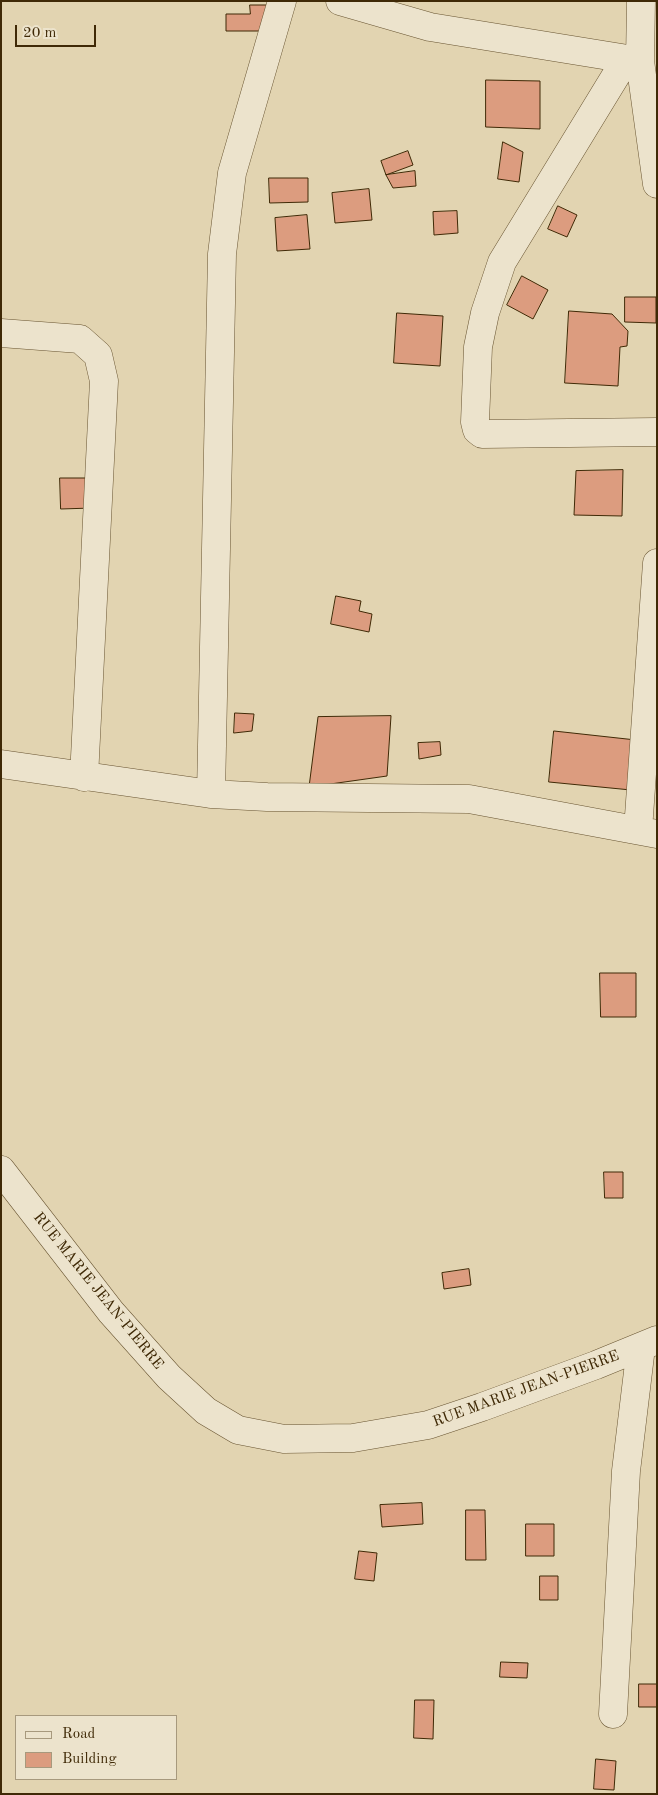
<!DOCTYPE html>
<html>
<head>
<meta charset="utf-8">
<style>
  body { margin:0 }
  #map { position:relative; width:658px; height:1795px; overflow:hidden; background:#e2d4b1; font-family:"Old Standard TT",serif }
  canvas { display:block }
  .frame { position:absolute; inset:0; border:2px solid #3f2906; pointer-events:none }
  .legend { position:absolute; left:15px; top:1715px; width:162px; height:65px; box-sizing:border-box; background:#ece3cc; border:1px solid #a7997d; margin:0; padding:6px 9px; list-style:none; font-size:15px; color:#3f2906 }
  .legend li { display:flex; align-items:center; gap:10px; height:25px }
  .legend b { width:25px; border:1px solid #a7997d }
  .scale { position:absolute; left:15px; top:25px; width:81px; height:22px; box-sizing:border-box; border:2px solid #3f2906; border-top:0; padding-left:6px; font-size:15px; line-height:18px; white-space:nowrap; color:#3f2906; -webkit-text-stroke:4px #ece3cc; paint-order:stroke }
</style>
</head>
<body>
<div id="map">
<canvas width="658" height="1795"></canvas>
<div class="frame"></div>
<ul class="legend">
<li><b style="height:6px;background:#ece3cc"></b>Road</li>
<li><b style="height:14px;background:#dc9c7f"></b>Building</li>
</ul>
<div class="scale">20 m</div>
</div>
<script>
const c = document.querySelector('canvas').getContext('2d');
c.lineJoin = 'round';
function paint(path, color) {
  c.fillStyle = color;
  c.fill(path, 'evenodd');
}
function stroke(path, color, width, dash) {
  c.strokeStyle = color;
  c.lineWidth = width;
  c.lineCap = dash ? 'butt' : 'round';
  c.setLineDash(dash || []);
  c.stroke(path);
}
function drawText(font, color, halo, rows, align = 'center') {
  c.font = font + ' "Old Standard TT",serif';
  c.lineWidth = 4;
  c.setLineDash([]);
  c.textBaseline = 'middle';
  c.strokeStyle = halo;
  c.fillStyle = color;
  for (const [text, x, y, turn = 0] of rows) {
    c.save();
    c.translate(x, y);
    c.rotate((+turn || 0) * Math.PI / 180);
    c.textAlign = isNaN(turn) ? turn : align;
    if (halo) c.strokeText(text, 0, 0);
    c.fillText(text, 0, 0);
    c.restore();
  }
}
const building = new Path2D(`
  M250 5H269L270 31H226V14H250Z
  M486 80 540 81V129L486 127Z
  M503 142 523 152 519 182 498 179Z
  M408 151 413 165 386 175 381 161Z
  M415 171 416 186 393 188 386 175Z
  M269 178H308V202L270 203Z
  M369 189 372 220 335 223 332 193Z
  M558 206 577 215 567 237 548 229Z
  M457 211 458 233 434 235 433 212Z
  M307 215 310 249 277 251 275 218Z
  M522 276 548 290 533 319 507 305Z
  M625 297H656V323L625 322Z
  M569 311 612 314 628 331 627 346 620 347 618 386 565 383Z
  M397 313 443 316 440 366 394 363Z
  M623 470 622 516 574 515 576 471Z
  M60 478H91L92 508 61 509Z
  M336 596 361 601 359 611 372 614 369 632 331 624Z
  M235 713 254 714 252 731 234 733Z
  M391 716 387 776 309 787 318 717Z
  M554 731 636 740 631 790 549 782Z
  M440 742 441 755 419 759 418 743Z
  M600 973H636V1017H601Z
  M604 1172H623V1198H605Z
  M469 1269 471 1285 444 1289 442 1273Z
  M422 1503 423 1524 382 1527 380 1505Z
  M466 1510H485L486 1560H466Z
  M526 1524H554V1556H526Z
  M359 1551 377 1553 374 1581 355 1579Z
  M540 1576H558V1600H540Z
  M501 1662 528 1663 527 1678 500 1677Z
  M639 1684H657V1707H639Z
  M415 1700H434L433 1739 414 1738Z
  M596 1759 616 1761 614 1790 594 1789Z`);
paint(building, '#dc9c7f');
stroke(building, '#3f2906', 1);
const minor = new Path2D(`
  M340 1 430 27 640 61
  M641 1 640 61 657 184
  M626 59 502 262 485 313 478 347 475 422 477 430 482 434 657 432
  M1 333 80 339 98 355 104 381 84 777
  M1 764 211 794 267 797 469 799 657 834
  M211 794 222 254 232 173 282 1
  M638 830 657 563
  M1 1170 111 1312 169 1377 206 1411 238 1430 284 1439 353 1438 428 1425 482 1407 596 1365 657 1340
  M613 1714 626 1471 641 1347`);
stroke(minor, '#685431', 29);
stroke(minor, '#ece3cc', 28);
drawText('15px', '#3f2906', '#ece3cc', [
  ["RUE MARIE JEAN-PIERRE",98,1291,51],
  ["RUE MARIE JEAN-PIERRE",526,1389,-20]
]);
</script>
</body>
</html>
